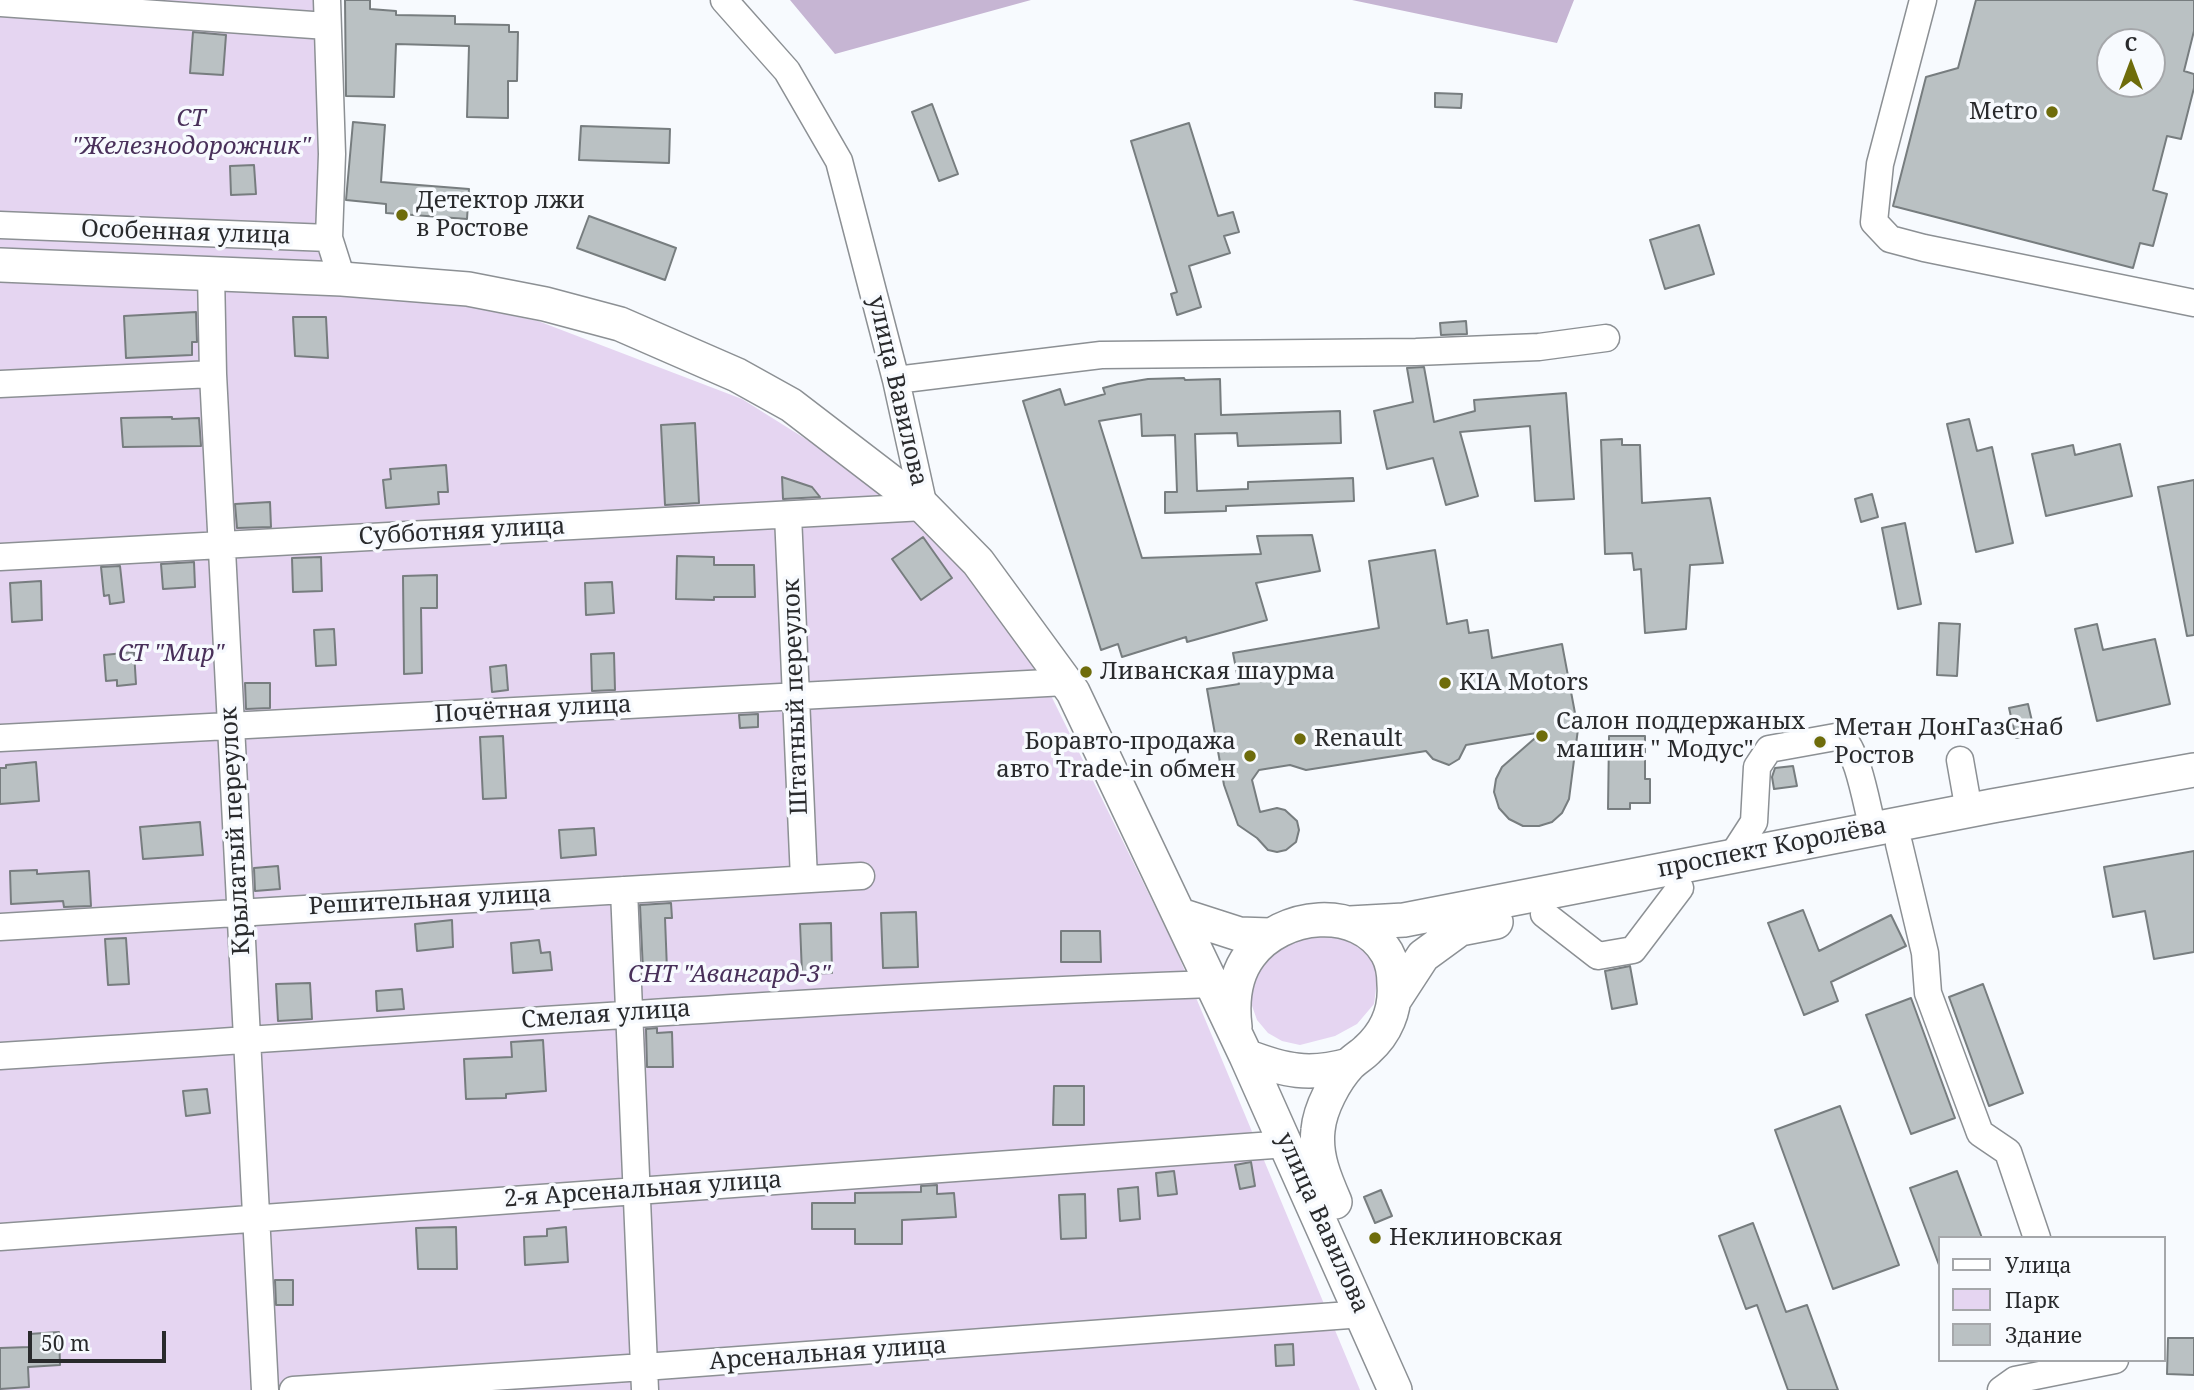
<!DOCTYPE html>
<html>
<head>
<meta charset="utf-8">
<style>
  body { margin:0 }
  #map { position:relative; width:2194px; height:1390px; overflow:hidden; background:#f7fafe; font-family:"Noto Serif",serif }
  canvas { display:block }
  .legend { position:absolute; left:1938px; top:1236px; width:228px; height:126px; box-sizing:border-box; background:#f7fafe; border:2px solid #a5a7aa; margin:0; padding:9px 12px; list-style:none; font-size:21px; color:#292a2c }
  .legend li { display:flex; align-items:center; gap:14px; height:35px }
  .legend b { width:35px; border:2px solid #a5a7aa }
  .north { position:absolute; left:2096px; top:28px; width:70px; height:70px; box-sizing:border-box; background:#f7fafe; border:2px solid #a5a7aa; border-radius:50%; rotate:0deg; font-size:19px; font-weight:700; line-height:28px; text-align:center; color:#292a2c }
  .north::after { content:''; display:block; margin:auto; width:24px; height:32px; background:#6e6c0b; clip-path:polygon(50% 0,100% 100%,50% 72%,0 100%) }
  .scale { position:absolute; left:28px; top:1331px; width:138px; height:32px; box-sizing:border-box; border:4px solid #292a2c; border-top:0; padding-left:9px; font-size:21px; line-height:24px; white-space:nowrap; color:#292a2c; -webkit-text-stroke:5px #f7fafe; paint-order:stroke }
</style>
</head>
<body>
<div id="map">
<canvas width="2194" height="1390"></canvas>
<ul class="legend">
<li><b style="height:9px;background:#fff"></b>Улица</li>
<li><b style="height:19px;background:#e5d5f1"></b>Парк</li>
<li><b style="height:19px;background:#bac1c3"></b>Здание</li>
</ul>
<div class="north">С</div>
<div class="scale">50 m</div>
</div>
<script>
const c = document.querySelector('canvas').getContext('2d');
c.lineJoin = 'round';
function paint(path, color) {
  c.fillStyle = color;
  c.fill(path, 'evenodd');
}
function stroke(path, color, width, dash) {
  c.strokeStyle = color;
  c.lineWidth = width;
  c.lineCap = dash ? 'butt' : 'round';
  c.setLineDash(dash || []);
  c.stroke(path);
}
function drawText(font, color, halo, rows, align = 'center') {
  c.font = font + ' "Noto Serif",serif';
  c.lineWidth = 7;
  c.setLineDash([]);
  c.textBaseline = 'middle';
  c.strokeStyle = halo;
  c.fillStyle = color;
  for (const [text, x, y, turn = 0] of rows) {
    c.save();
    c.translate(x, y);
    c.rotate((+turn || 0) * Math.PI / 180);
    c.textAlign = isNaN(turn) ? turn : align;
    if (halo) c.strokeText(text, 0, 0);
    c.fillText(text, 0, 0);
    c.restore();
  }
}
paint(new Path2D(`
  M0 0H327L321 272 0 257Z
  M0 276 325 290 445 302 538 321 742 399 887 490 958 556 1034 661 1174 945 1360 1390H0Z
  M1321 933 1352 939 1373 959 1377 981 1374 1004 1357 1024 1335 1036 1300 1045 1282 1041 1268 1033 1257 1020 1250 1000 1255 975 1276 948Z`), '#e5d5f1');
paint(new Path2D(`
  M790 0H1031L835 54Z
  M1352 0H1574L1557 43Z`), '#c6b5d3');
const building = new Path2D(`
  M345 0H370V9L396 11V15L455 16V24L509 25V32H518L517 81H508V118L467 117 469 46 396 44 394 97 346 96Z
  M1976 0H2194V31L2184 71 2194 74V88L2181 139 2167 136 2153 190 2167 194 2153 246 2140 243 2133 268 1893 206 1926 77 1958 68ZM2110 42H2152V84H2110Z
  M193 32 226 35 223 75 190 73Z
  M1435 93 1462 94 1461 108 1435 107Z
  M932 104 958 174 939 181 912 112Z
  M353 122 385 125 381 182 469 189 467 219 386 213V204L346 200Z
  M1189 123 1218 216 1233 212 1239 232 1224 236 1230 253 1189 266 1201 307 1177 315 1171 294 1177 292 1131 141Z
  M581 126 670 129 669 163 579 160Z
  M254 165 256 194 231 195 230 166Z
  M589 216 676 248 665 280 577 248Z
  M1699 225 1714 274 1665 289 1650 240Z
  M196 312 197 342H192V355L126 358 124 316Z
  M293 317H326L328 358 295 356Z
  M1466 321 1467 334 1441 335 1440 323Z
  M1424 367 1434 422 1475 411 1474 400 1566 393 1574 499 1535 501 1530 426 1460 432 1478 496 1446 505 1433 458 1387 469 1374 411 1413 402 1407 368Z
  M1184 378 1185 380 1220 379 1221 415 1340 411 1341 443 1238 446 1237 433 1195 434 1197 491 1248 489V482L1353 478 1354 501 1226 506V511L1165 513V492H1177L1175 435 1142 436 1141 414 1099 421 1142 558 1261 554 1257 536 1312 535 1320 571 1256 583 1267 620 1187 642 1186 637 1122 657 1118 644 1101 650 1023 401 1060 389 1065 405 1105 394 1103 388 1118 384 1148 379Z
  M172 417V419L199 418 201 446 123 447 121 418Z
  M1969 419 1977 451 1992 447 2013 543 1976 552 1947 424Z
  M695 423 699 503 665 505 661 425Z
  M1622 439V445H1640L1642 503 1710 498 1723 563 1690 565 1686 629 1645 633 1641 569 1634 570 1632 553 1605 554 1601 440Z
  M2120 444 2132 496 2046 516 2032 454 2073 445 2075 455Z
  M446 465 448 492H438L439 504 386 508 383 480 391 479 390 469Z
  M782 477 812 487 820 497 783 499Z
  M2194 480V635L2187 636 2158 487Z
  M1872 494 1878 517 1861 522 1855 499Z
  M270 502 271 527 237 528 235 504Z
  M1905 523 1921 604 1898 609 1882 528Z
  M923 537 952 578 921 600 892 559Z
  M1435 550 1447 624 1467 620 1469 633 1488 630 1492 658 1562 644 1578 729 1569 799 1562 813 1552 822 1539 826H1523L1509 819 1499 808 1494 792 1496 779 1502 767 1542 732 1466 745 1459 759 1449 765 1433 759 1426 751 1306 770 1290 765 1259 770 1252 780 1260 812 1277 808 1285 810 1297 821 1299 830 1296 842 1286 850 1277 852 1268 850 1257 838 1238 825 1224 785 1207 689 1239 684 1233 653 1379 628 1369 561Z
  M677 556 714 557V565H754L755 597H714V600L676 599Z
  M321 557 322 591 293 592 292 558Z
  M194 562 195 587 163 589 161 564Z
  M120 566 124 602 110 604 109 595 104 596 101 567Z
  M437 575V608H421L422 673 404 674 403 576Z
  M41 581 42 620 12 622 10 583Z
  M612 582 614 613 586 615 585 583Z
  M1939 623 1960 624 1957 676 1937 675Z
  M2097 624 2103 650 2155 639 2170 704 2097 721 2075 629Z
  M334 629 336 665 316 666 314 630Z
  M134 652 136 684 117 686V680L106 681 104 655Z
  M614 653 615 690 592 691 591 654Z
  M506 665 508 690 492 692 490 667Z
  M245 683H270V708L246 709Z
  M2028 704 2035 734 2016 738 2009 708Z
  M758 714V727L740 728 739 715Z
  M503 736 506 798 483 799 480 737Z
  M1609 736H1645V779H1650V803H1630V809H1608Z
  M36 762 39 801 0 804V768H6V765Z
  M1793 766 1797 786 1774 789 1772 777 1775 768Z
  M200 822 203 855 143 859 140 827Z
  M594 828 596 855 561 858 559 830Z
  M2194 851V952L2154 959 2145 911 2113 917 2104 867Z
  M278 866 280 889 255 891 254 868Z
  M37 870V874L89 871 91 906 64 907 63 901 11 904 10 871Z
  M671 903 672 918H665L667 970 643 971 640 905Z
  M1803 910 1819 951 1891 915 1906 946 1831 982 1838 1001 1804 1015 1768 923Z
  M916 912 918 967 883 968 881 913Z
  M452 920 453 947 417 951 415 924Z
  M831 923 832 973 802 974 800 924Z
  M1061 931H1100L1101 962H1061Z
  M126 938 129 984 108 985 105 939Z
  M539 940 541 953 550 952 552 970 513 973 511 943Z
  M1630 966 1637 1004 1612 1009 1605 971Z
  M310 983 312 1019 278 1021 276 984Z
  M1983 984 2023 1093 1989 1106 1949 997Z
  M402 989 404 1009 377 1011 376 991Z
  M1911 998 1955 1118 1911 1134 1866 1015Z
  M657 1028V1033L672 1032 673 1067H647L646 1029Z
  M543 1040 546 1091 506 1094V1098L466 1099 464 1059 512 1057 511 1042Z
  M1054 1086H1084V1125H1053Z
  M207 1089 210 1113 186 1116 183 1091Z
  M1840 1106 1899 1265 1833 1289 1775 1130Z
  M1251 1162 1255 1186 1240 1189 1235 1165Z
  M1174 1171 1177 1194 1158 1196 1156 1173Z
  M1957 1171 1982 1238H1940L1939 1265 1910 1188Z
  M937 1185V1194L954 1193 956 1217 902 1220V1244H855V1229H812V1203H855V1193L921 1192V1186Z
  M1138 1187 1140 1219 1120 1221 1118 1189Z
  M1381 1190 1392 1216 1375 1223 1364 1197Z
  M1085 1194 1086 1238 1061 1239 1059 1195Z
  M1753 1223 1786 1312 1807 1305 1838 1390H1788L1757 1305 1746 1309 1719 1236Z
  M456 1227 457 1269H418L416 1228Z
  M566 1227 568 1262 525 1265 524 1237 547 1236V1229Z
  M275 1280H293V1305H276Z
  M59 1332 60 1365 28 1367 29 1387 0 1389V1348L30 1347 29 1334Z
  M2168 1338H2194V1375L2167 1374Z
  M1293 1344 1294 1365 1276 1366 1275 1345Z`);
paint(building, '#bac1c3');
stroke(building, '#777d7f', 2);
const minor = new Path2D(`
  M327 0 332 154 329 238
  M1923 0 1880 164 1874 222 1890 239 1924 248 2194 303
  M0 3 327 26
  M0 225 329 238 342 279
  M211 273 213 374 265 1390
  M896 380 1101 355 1416 352 1539 347 1606 338
  M0 384 213 374
  M788 515 804 879
  M0 557 924 507 896 380 839 161 787 71 724 0
  M0 738 1066 682
  M1960 760 1969 811
  M1899 844 1925 953 1928 993 1980 1133 2008 1152 2037 1238
  M1732 856 1754 822 1757 767 1769 749 1841 736C1859 754 1866 803 1873 829
  M624 890 645 1390
  M1544 914 1598 956 1633 950 1680 888
  M0 927 861 876
  M0 1056C404 1031 808 998 1212 984
  M0 1237 1287 1144
  M293 1390 644 1367 1363 1314
  M2001 1390 2015 1380 2115 1360`);
const major = new Path2D(`
  M0 265 342 279 468 289 545 304 620 324 737 375 791 405 924 507 978 562 1073 692 1246 1056 1395 1390
  M1180 915 1239 934 1270 935
  M1350 923 1404 920 1992 806 2194 770
  M1395 999 1423 956 1460 929 1496 922
  M1235 1027C1232 1002 1234 976 1250 955 1281 913 1358 904 1387 953 1392 962 1394 974 1394 984 1396 1010 1386 1033 1367 1050 1362 1055 1355 1059 1350 1064 1335 1080 1320 1108 1318 1130 1315 1156 1325 1179 1335 1202
  M1246 1056C1285 1071 1309 1076 1349 1065`);
stroke(minor, '#8c9094', 29);
stroke(major, '#8c9094', 36);
stroke(minor, '#fff', 26);
stroke(major, '#fff', 33);
for (const [x, y, r, color] of [
  [2052,112,7,"#6e6c0b"],
  [402,215,7,"#6e6c0b"],
  [1086,672,7,"#6e6c0b"],
  [1445,683,7,"#6e6c0b"],
  [1542,736,7,"#6e6c0b"],
  [1300,739,7,"#6e6c0b"],
  [1820,742,7,"#6e6c0b"],
  [1250,756,7,"#6e6c0b"],
  [1375,1238,7,"#6e6c0b"]
]) {
  const dot = new Path2D();
  dot.arc(x, y, r, 0, 2 * Math.PI);
  c.fillStyle = color;
  c.fill(dot);
  stroke(dot, '#f7fafe', 2.5);
}
drawText('24px', '#292a2c', '#f7fafe', [
  ["Metro",2038,112,"right"],
  ["Детектор лжи",416,201],
  ["в Ростове",416,229],
  ["Ливанская шаурма",1100,672],
  ["KIA Motors",1459,683],
  ["Салон поддержаных",1556,722],
  ["машин \" Модус\"",1556,750],
  ["Метан ДонГазСнаб",1834,728],
  ["Ростов",1834,756],
  ["Renault",1314,739],
  ["Боравто-продажа",1236,742,"right"],
  ["авто Trade-in обмен",1236,770,"right"],
  ["Неклиновская",1389,1238]
], 'left');
drawText('italic 24px', '#49305a', '#f7fafe', [
  ["СТ",191,119],
  ["\"Железнодорожник\"",191,147],
  ["СТ \"Мир\"",171,654],
  ["СНТ \"Авангард-3\"",729,975]
]);
drawText('24px', '#292a2c', '#f7fafe', [
  ["Особенная улица",186,233,2],
  ["улица Вавилова",897,391,77],
  ["Субботняя улица",462,532,-3],
  ["Штатный переулок",796,697,-92],
  ["Почётная улица",533,710,-3],
  ["Крылатый переулок",236,831,-93],
  ["проспект Королёва",1772,848,-11],
  ["Решительная улица",430,901,-3],
  ["Смелая улица",606,1015,-4],
  ["2-я Арсенальная улица",643,1190,-4],
  ["улица Вавилова",1322,1223,66],
  ["Арсенальная улица",828,1354,-4]
]);
</script>
</body>
</html>
